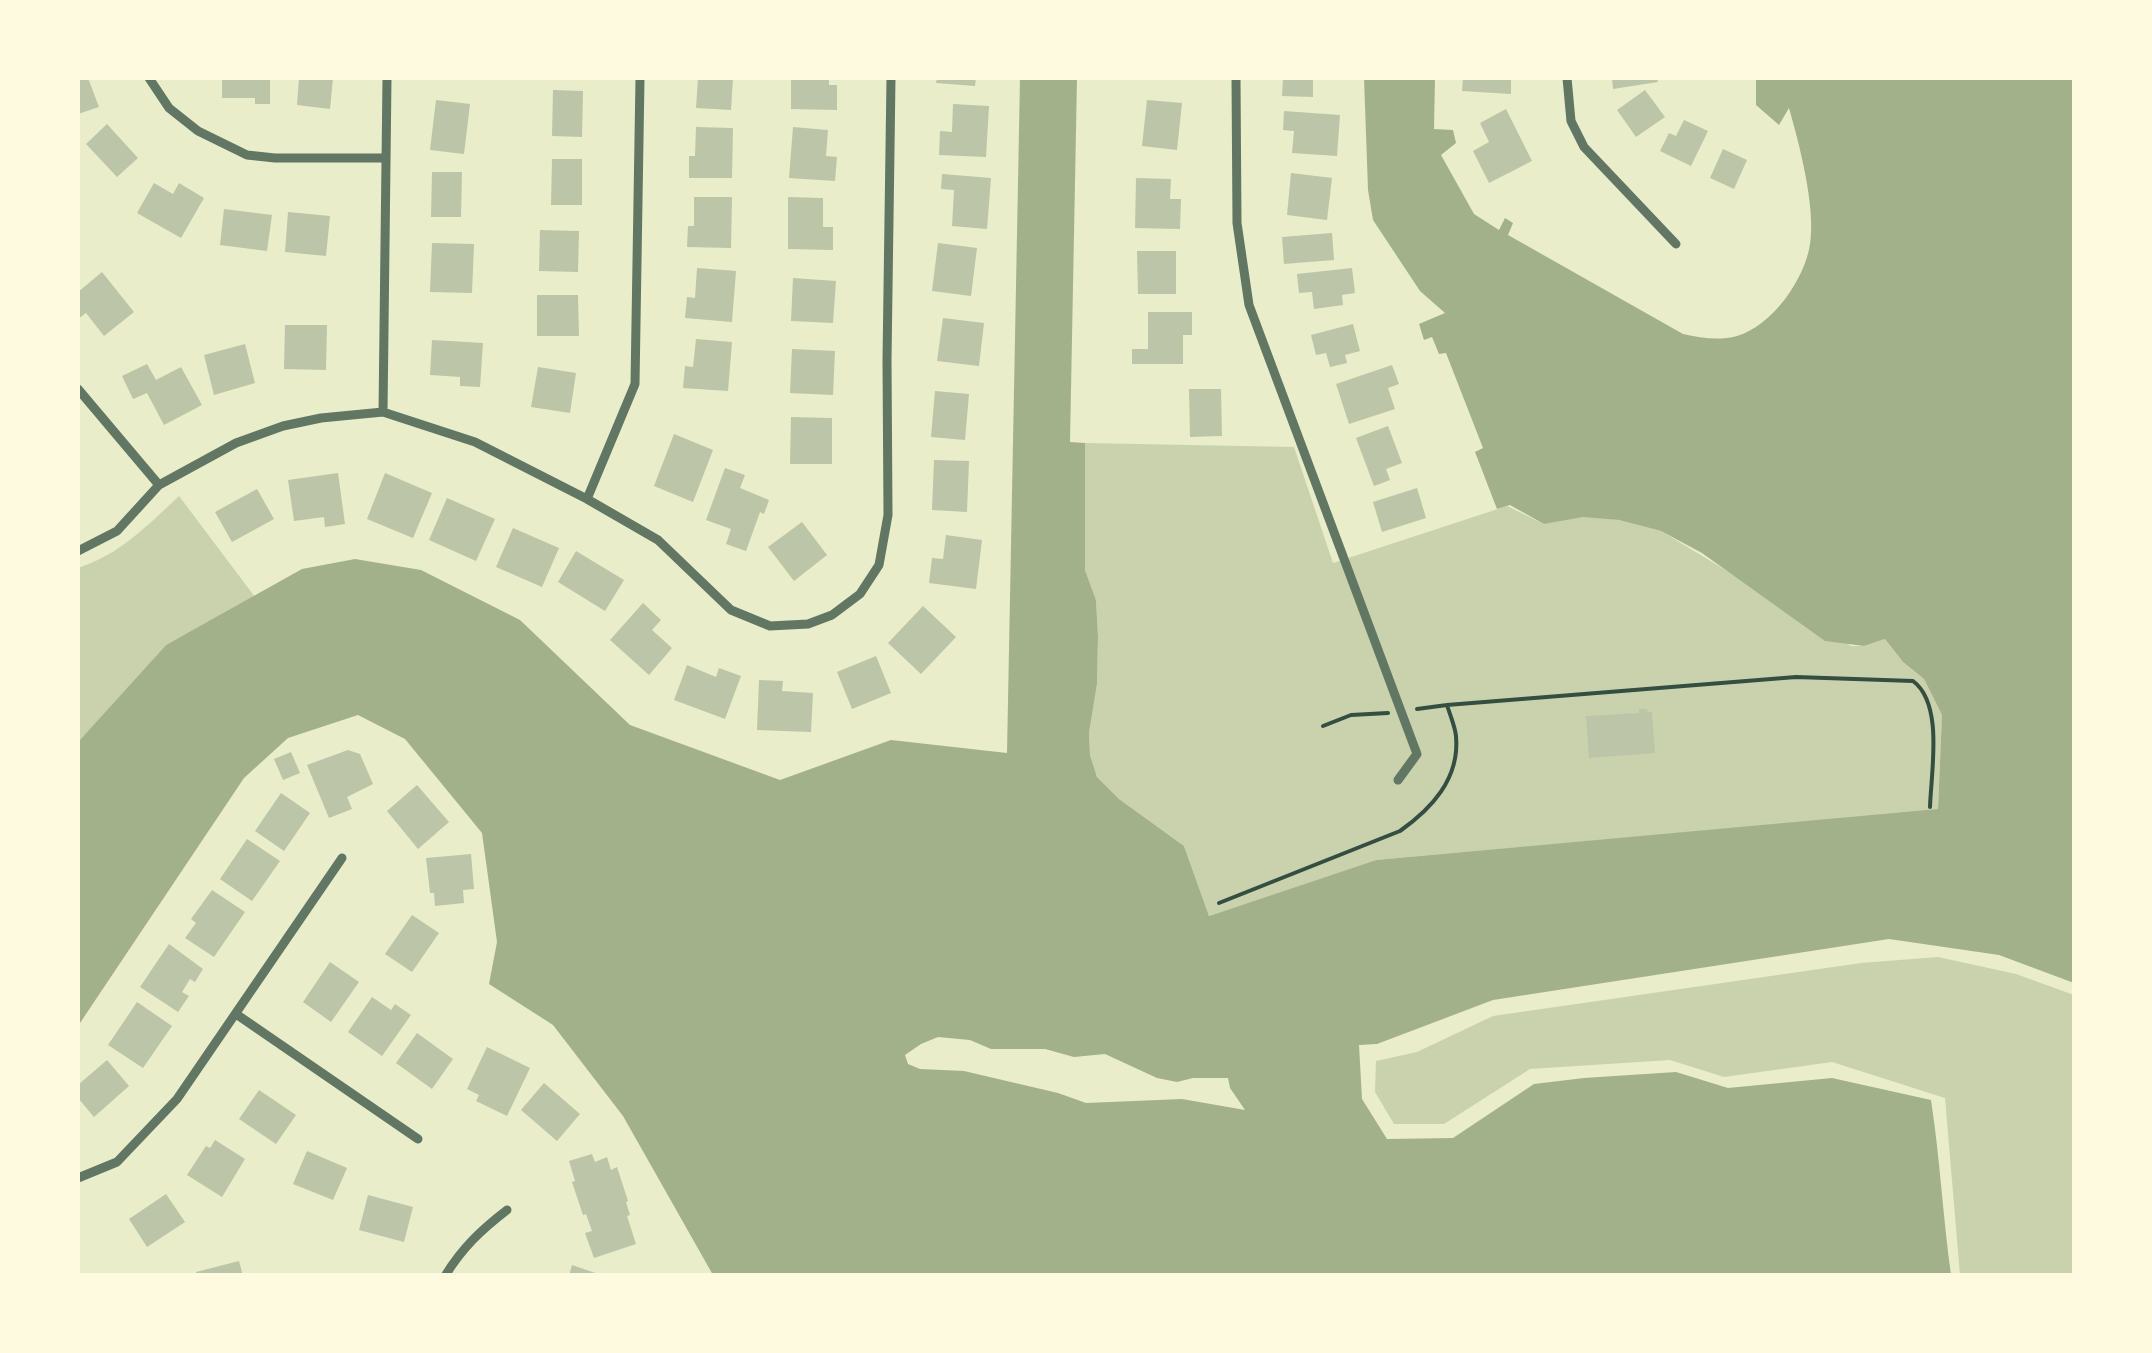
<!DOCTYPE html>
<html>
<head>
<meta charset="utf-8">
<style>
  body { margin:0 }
  #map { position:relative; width:2152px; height:1353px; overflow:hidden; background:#e9edc9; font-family:Ubuntu,sans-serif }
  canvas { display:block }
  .frame { position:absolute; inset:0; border:80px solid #fefae0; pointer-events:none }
</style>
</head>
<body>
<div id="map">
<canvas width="2152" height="1353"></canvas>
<div class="frame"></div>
</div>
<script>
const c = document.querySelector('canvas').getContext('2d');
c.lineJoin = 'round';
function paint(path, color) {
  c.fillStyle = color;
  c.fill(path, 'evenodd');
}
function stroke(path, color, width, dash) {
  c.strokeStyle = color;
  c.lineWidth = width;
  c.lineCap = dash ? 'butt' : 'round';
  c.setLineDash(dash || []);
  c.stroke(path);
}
paint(new Path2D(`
  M1085 443 1294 447 1333 563 1507 506 1544 524 1583 516 1619 520 1661 531 1851 646H1864L1885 639 1903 662 1924 679 1942 715 1938 810 1376 860 1209 916 1184 846 1119 799 1097 777 1090 755 1089 733 1097 684 1098 636 1096 600 1085 570Z
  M179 496 255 597 166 645 78 742V568C119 555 148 525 179 496Z
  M1938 957 2016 974 2074 995V1275H1960L1945 1098 1832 1062 1724 1077 1670 1060 1530 1069 1444 1124H1394L1375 1092 1376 1061 1417 1052 1493 1016 1861 963Z`), '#cad2ad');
paint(new Path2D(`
  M1020 78H1077L1070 442 1085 443V570L1096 600 1098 636 1097 684 1089 733 1090 755 1097 777 1119 799 1184 846 1209 916 1376 860 1938 809 1942 715 1924 679 1903 662 1885 639 1864 646 1825 641 1702 553 1661 531 1619 520 1583 517 1544 524 1510 505 1497 509 1475 452 1483 448 1446 353 1439 354 1432 337 1424 340 1419 324 1445 313 1420 291 1373 220 1368 190 1364 78H1435L1434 129 1453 130 1456 143 1441 155 1474 214 1499 230 1505 218 1513 223 1508 235 1683 334C1701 338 1719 341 1737 336 1772 326 1805 279 1810 244 1816 207 1799 143 1789 108L1779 125 1756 105V78H2074V983L1999 955 1889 939 1493 1000 1377 1044 1359 1045 1362 1099 1387 1139 1453 1138 1534 1084 1584 1078 1676 1072 1728 1088 1832 1078 1931 1100C1940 1159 1943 1217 1951 1275H713L623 1116 553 1025 489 984 497 942 482 833 405 739 358 715 288 738 244 778 78 1026V742L166 645 302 569 355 559 421 570 520 620 630 725 780 780 891 740 1007 753ZM938 1037 970 1040 991 1049H1045L1074 1057 1105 1054 1157 1078 1177 1082 1193 1078H1228L1230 1088 1245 1110 1182 1099 1086 1103 1058 1093 964 1071 920 1069 908 1064 905 1055 921 1044Z`), '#a3b18a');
paint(new Path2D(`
  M78 78H88L99 107 78 114Z
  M222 78H270V104H255V98H222Z
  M299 78H333L330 109 297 105Z
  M698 78H733L731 110 696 108Z
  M791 78H829V85H837V110L791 109Z
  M937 78H976L975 86 936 83Z
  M1283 78H1313V97L1282 96Z
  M1463 78H1511V94L1462 91Z
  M1612 78H1657L1658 82 1613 89Z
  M553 90 583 91 582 137 552 136Z
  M1645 90 1665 117 1636 137 1617 110Z
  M436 100 470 104 464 154 430 150Z
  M1147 100 1182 103 1177 150 1142 146Z
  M953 104 989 106 986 157 939 155 940 131 952 132Z
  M1506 109 1532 161 1489 183 1473 151 1489 142 1480 123Z
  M1284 111 1340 115 1337 156 1292 153 1294 131 1283 130Z
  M1684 120 1708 131 1691 166 1660 151 1669 133 1676 136Z
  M107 124 138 158 117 177 86 144Z
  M696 127 733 128 732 178H689V156H695Z
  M793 127 828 130 826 156 837 157 835 181 789 178Z
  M1723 149 1747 160 1734 189 1710 178Z
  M552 159H582V205H551Z
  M432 172H462L461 217H431Z
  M1291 173 1332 178 1327 220 1287 215Z
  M942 174 991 178 987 229 952 226 954 190 941 189Z
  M1136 178 1171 179 1170 199H1181L1180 229 1135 228Z
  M154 183 173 194 179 183 204 198 181 238 137 213Z
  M694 197H732L731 248 687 247 688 226H694Z
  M788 197 823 198V227H833V250L788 249Z
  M224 209 272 215 267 251 220 245Z
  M288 212 330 216 326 256 285 252Z
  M540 230 579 231 578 272 539 271Z
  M1332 233 1334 260 1284 264 1282 237Z
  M432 243 474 244 472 293 430 292Z
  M938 243 977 248 971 296 932 291Z
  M1137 251H1176V294H1138Z
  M697 268 736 271 732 322 685 318 687 297 695 298Z
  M1352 268 1355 293 1342 295 1343 305 1314 309 1312 292 1299 293 1297 274Z
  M102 272 134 312 104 336 86 313 78 319V292Z
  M793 278 836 281 833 323 791 321Z
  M537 295H578L579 336H537Z
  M1148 312H1192V335H1183V364H1132V349H1148Z
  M943 318 984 323 979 366 937 361Z
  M1353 324 1360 351 1345 355 1347 363 1330 367 1326 353 1316 355 1311 335Z
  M285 325H327L326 370 284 369Z
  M696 339 732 342 728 391 683 388 685 366 693 367Z
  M432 340 483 343 480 387 460 386V377L430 375Z
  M245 344 255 383 214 395 204 355Z
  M792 349 835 351 833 395 790 393Z
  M147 364 156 380 181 367 202 405 164 425 147 393 133 399 122 376Z
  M1392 365 1399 384 1388 388 1395 409 1349 424 1336 384Z
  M538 367 576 373 570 413 531 407Z
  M1189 389H1221L1222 436 1190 437Z
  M935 391 969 394 965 440 931 437Z
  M791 417 832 418V464H790Z
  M1388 426 1402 463 1386 469 1390 480 1374 486 1356 438Z
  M674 434 713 450 693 502 654 486Z
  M934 460 969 461 967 512 932 510Z
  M725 468 745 475 740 488 769 500 764 514 760 512 746 551 726 544 731 529 706 520Z
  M338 473 345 524 325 527 324 517 294 521 288 480Z
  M385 473 432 493 413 538 367 519Z
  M1417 488 1426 518 1382 532 1373 502Z
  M257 489 274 519 232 542 215 512Z
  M447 498 495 519 476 561 429 540Z
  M802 522 827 555 794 581 768 547Z
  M513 528 559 548 542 587 496 567Z
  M946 535 982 540 976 589 929 583 932 558 943 559Z
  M576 551 624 580 605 611 558 582Z
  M643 603 661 620 652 630 672 648 649 675 610 640Z
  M923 606 956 637 921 674 888 643Z
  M876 656 891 693 852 709 837 672Z
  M687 665 716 677 719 668 741 676 725 719 674 700Z
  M759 680 783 681 782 691 813 693 811 732 757 730Z
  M1639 709H1647L1648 712H1652L1655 753 1589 758 1586 716 1639 713Z
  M348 750 360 754 373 784 347 797 352 809 329 818 307 765Z
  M291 752 300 773 283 780 274 759Z
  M417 785 449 822 418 849 387 811Z
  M281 793 310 813 284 851 255 831Z
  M247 839 280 861 252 901 220 879Z
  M471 854 474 889 463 890 464 903 435 906 434 893H430L426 858Z
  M212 890 245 912 214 957 185 938 196 923 191 919Z
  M412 915 439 933 412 972 385 954Z
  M169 944 203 969 195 982 190 979 182 992 189 996 178 1012 140 987Z
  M330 962 359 982 331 1022 303 1002Z
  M372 997 391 1010 395 1004 411 1015 382 1056 348 1032Z
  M137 1002 172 1026 143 1068 108 1045Z
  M417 1033 453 1059 432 1089 396 1063Z
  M487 1047 530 1068 507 1116 476 1101 479 1095 467 1089Z
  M107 1060 129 1086 94 1117 78 1098V1085Z
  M544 1083 580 1114 557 1141 521 1110Z
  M259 1090 296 1115 276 1144 239 1119Z
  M215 1140 245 1159 222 1197 187 1175 206 1146 210 1148Z
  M307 1151 347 1168 333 1200 293 1184Z
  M592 1154 595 1162 607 1157 611 1170 617 1167 628 1201 626 1202 630 1215 627 1216 636 1244 594 1258 585 1233 592 1231 586 1214 583 1215 572 1182 575 1181 569 1161Z
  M166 1194 185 1222 147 1247 129 1219Z
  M368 1195 413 1207 404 1242 359 1230Z
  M239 1261 243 1276H197L196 1272Z
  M572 1265 601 1275V1276H569Z`), '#bcc5a7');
stroke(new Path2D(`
  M1417 709 1447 705 1796 677 1913 681C1944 704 1931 772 1930 807
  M1323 726 1351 715 1388 713
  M1219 903 1400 831C1431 809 1460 779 1456 736 1455 726 1450 715 1447 705`), '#344e41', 4);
stroke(new Path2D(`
  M149 78 169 108 198 131 247 155 275 158H385
  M1236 78 1237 223 1249 305 1417 754 1398 780
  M1567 78 1571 121 1584 147 1676 244
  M78 389 159 485
  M383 412 387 78
  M587 499 635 384 640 78
  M78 551 117 531 159 485 236 443 283 426 321 418 383 412 475 442 587 499 658 540 731 610 770 626 808 624 832 615 860 594 879 565 888 515 887 360 891 78
  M236 1014 418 1139
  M78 1178 117 1162 177 1099 342 858
  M445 1276C462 1248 481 1230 507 1210`), '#617663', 9);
</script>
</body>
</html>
